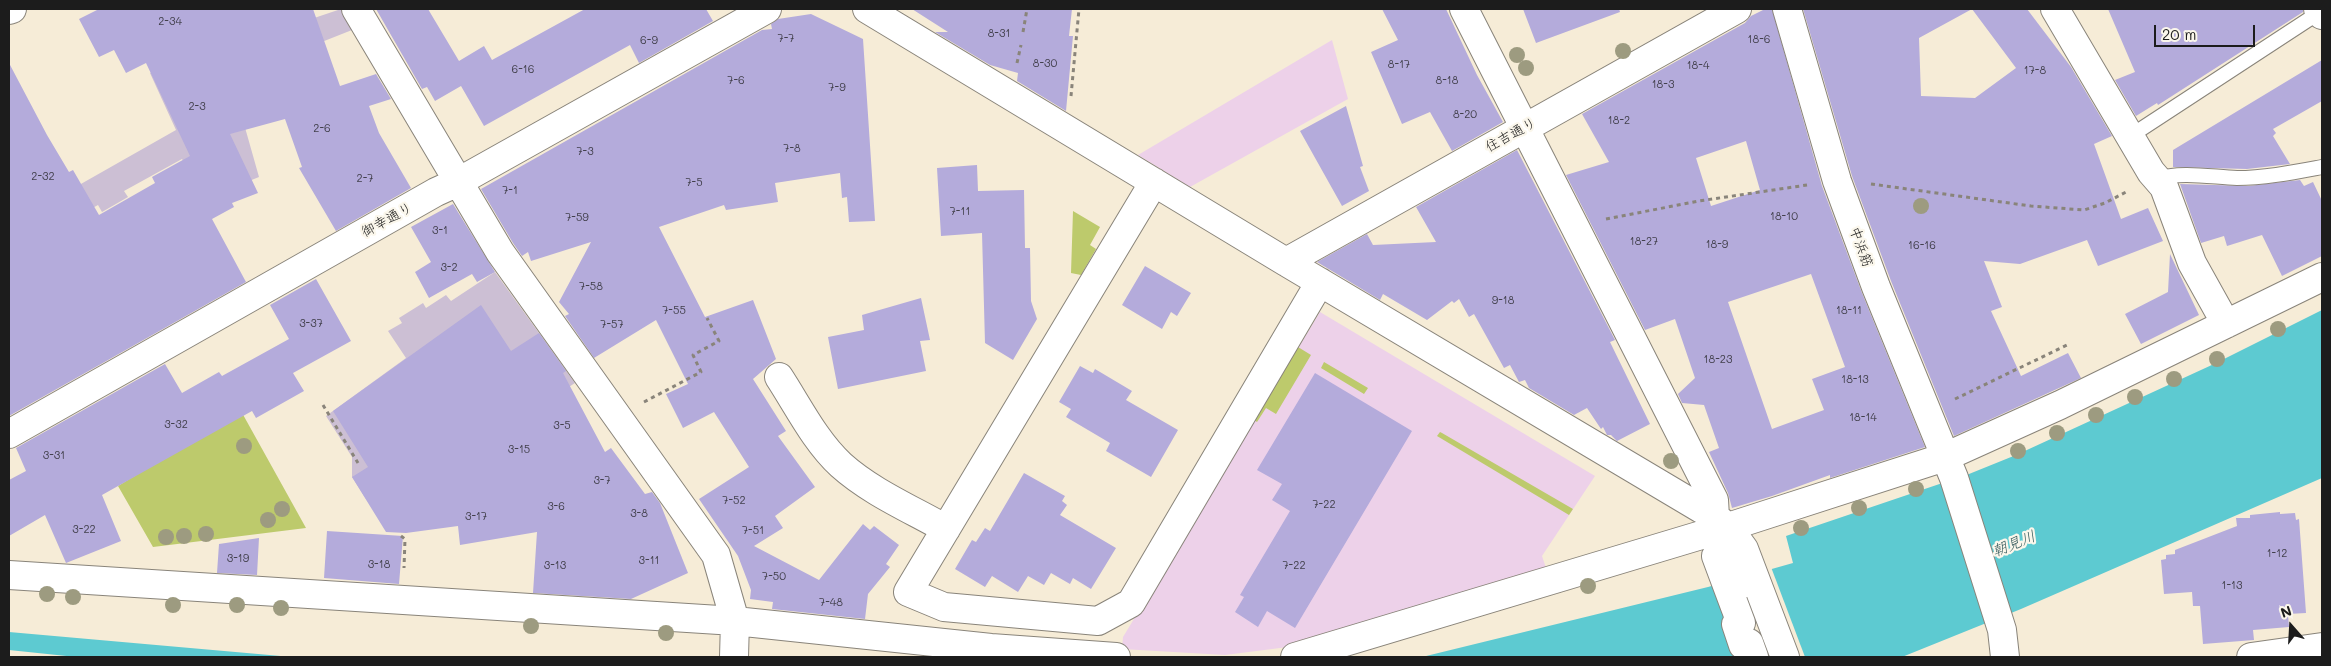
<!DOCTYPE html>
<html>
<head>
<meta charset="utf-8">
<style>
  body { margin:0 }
  #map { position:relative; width:2331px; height:666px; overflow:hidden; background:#f6ecd7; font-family:Mali,sans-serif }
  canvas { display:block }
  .frame { position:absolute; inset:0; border:10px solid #1c1c1c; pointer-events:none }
  .north { position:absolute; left:2266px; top:601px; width:50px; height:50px; -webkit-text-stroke:4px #fbf7ec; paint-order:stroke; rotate:341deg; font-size:14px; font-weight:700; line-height:20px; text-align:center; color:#1c1c1c }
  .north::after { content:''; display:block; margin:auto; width:18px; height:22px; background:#1c1c1c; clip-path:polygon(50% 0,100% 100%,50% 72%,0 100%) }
  .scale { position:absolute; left:2154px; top:25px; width:101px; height:22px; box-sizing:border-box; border:2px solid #1c1c1c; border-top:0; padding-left:6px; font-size:15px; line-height:18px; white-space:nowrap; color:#1c1c1c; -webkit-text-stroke:4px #fbf7ec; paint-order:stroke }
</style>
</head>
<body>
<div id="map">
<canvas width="2331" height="666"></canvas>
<div class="frame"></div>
<div class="north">N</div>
<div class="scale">20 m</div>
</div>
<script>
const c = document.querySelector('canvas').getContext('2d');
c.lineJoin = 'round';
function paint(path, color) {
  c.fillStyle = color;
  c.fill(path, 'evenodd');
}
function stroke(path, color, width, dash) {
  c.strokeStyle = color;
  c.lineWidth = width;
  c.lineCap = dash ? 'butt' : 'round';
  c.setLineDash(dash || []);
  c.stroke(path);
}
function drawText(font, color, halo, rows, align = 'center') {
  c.font = font + ' Mali,"Klee One",sans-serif';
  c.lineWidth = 4.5;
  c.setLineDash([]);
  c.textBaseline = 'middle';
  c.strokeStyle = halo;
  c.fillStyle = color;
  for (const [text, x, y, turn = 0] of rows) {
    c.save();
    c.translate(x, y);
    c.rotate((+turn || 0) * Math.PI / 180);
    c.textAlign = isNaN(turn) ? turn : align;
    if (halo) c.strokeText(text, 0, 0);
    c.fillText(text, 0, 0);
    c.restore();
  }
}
paint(new Path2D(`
  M1332 40 1348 99 1190 187 1138 155Z
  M1320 312 1595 476 1542 556 1546 568 1288 647 1225 655 1122 649 1123 637Z`), '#edd1e9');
paint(new Path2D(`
  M341 9 352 30 231 78 259 177 204 199 182 159 124 191 128 197 102 212 98 205 78 216 65 193 176 130 150 73Z
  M495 272 575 383 489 439 427 460 366 499 352 477V457L326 416 406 358 388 331 402 323 399 318 423 303 426 308 446 295 451 301Z`), '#ccbfd4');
paint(new Path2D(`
  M1073 211 1100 227 1090 245 1096 249 1081 275 1071 273Z
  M1298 347 1311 355 1276 414 1266 408 1257 422 1254 420Z
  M1324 362 1368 388 1364 394 1321 368Z
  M241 411 306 528 153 547 118 486Z
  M1440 432 1442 433 1573 509 1569 515 1437 436Z`), '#bdca6c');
paint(new Path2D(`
  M2322 310V478L2021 609 1902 657H1422L1708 587 1793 563 1786 536 1969 474 2016 455 2214 364Z
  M9 632 292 657H76L9 650Z`), '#5dcad1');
paint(new Path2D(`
  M1771 567 1805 657H1765L1735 577Z`), '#f6ecd7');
paint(new Path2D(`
  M99 9H313L340 86 376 74 391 99 369 106 379 133 411 188 336 231 299 168 302 167 285 119 230 134 258 193 232 203 234 207 212 219 246 282 9 416V63L47 135 69 172 73 170 99 215 155 183 152 177 190 156 146 63 126 73 114 50 99 57 79 19Z
  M376 9H428L459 61 484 46 492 60 585 9H706L713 21 639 63 630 45 484 126 461 86 435 101 427 87 422 89Z
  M912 9H1072L1069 36H1073L1066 111 1017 81 1018 73 990 65 935 32H948Z
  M1382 9H1446L1477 75 1503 122 1452 151 1430 112 1402 124 1371 52 1398 40Z
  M1523 9H1619L1620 12 1536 43Z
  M1765 9H1772L1822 186 1862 293 1925 447 1830 478V475L1772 496 1732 508 1728 493 1709 452 1719 448 1704 405 1682 403 1678 394 1695 378 1675 319 1645 330 1566 175 1609 162 1582 114 1745 23 1751 16ZM1746 141 1760 190 1711 206 1696 158ZM1811 274 1845 367 1812 379 1824 410 1772 429 1728 302Z
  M1803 9H1972L1919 38 1921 96 1975 98 2016 68 1972 9H2027L2071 67 2112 136 2094 144 2121 219 2148 208 2163 241 2098 266 2087 240 2020 264 1984 261 2002 307 1991 311 2021 376 2068 353 2081 378 1954 436 1891 281 1852 176Z
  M2108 9H2303V12L2158 105 2157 103 2136 116 2115 80 2135 72Z
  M811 14 863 39 875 221 849 222 847 197 842 198 840 173 775 183 778 202 726 210 724 205 659 227 705 317 753 300 776 359 753 379 786 431 778 436 815 487 775 516 783 528 754 546 819 580 863 524 870 530 874 526 899 545 886 564 890 567 868 594 865 619 772 609 773 602 750 599 751 590 738 556 699 499 749 467 714 412 683 428 666 394 688 384 656 320 594 358 565 316 569 314 559 302 591 242 531 261 528 252 522 256 513 243 481 189 762 30 772 29 771 24 778 19Z
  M2322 60V101L2273 129 2276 133 2273 136 2290 164 2247 169 2173 167V150Z
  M1346 106 1363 166 1360 167 1369 191 1342 206 1300 131Z
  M1517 150 1615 340 1610 342 1650 424 1617 441 1611 435H1607L1603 427 1601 429 1587 408 1574 415 1529 388 1525 380 1519 382 1510 365 1504 368 1474 314 1469 317 1459 299 1454 303 1452 301 1427 320 1383 294 1380 300 1317 262 1367 234 1373 245 1436 242 1416 207Z
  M977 165 978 191 1024 190 1025 248H1030L1031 301 1037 319 1013 360 985 343 982 233 941 236 937 168Z
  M2300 180 2304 186 2313 182 2322 201V256L2282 276 2262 235 2227 246 2224 236 2201 243 2180 184 2248 186Z
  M453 204 495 272 477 282 472 274 429 298 415 272 431 262 411 227Z
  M2170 254 2199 315 2141 344 2125 314 2168 292Z
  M1145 266 1191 293 1177 316 1171 312 1162 329 1122 305Z
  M316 279 351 341 293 373 304 391 256 418 252 411 102 495 121 541 66 563 45 515 9 536V480L26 471 16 448 165 364 182 393 219 372 222 376 289 339 270 305Z
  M921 298 930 340 920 341 926 371 838 389 828 337 864 330 862 315Z
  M481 305 511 351 539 333 566 371 563 373 605 452 611 448 645 494 652 492 660 503 688 573 631 599 533 593 537 532 460 545 458 526 406 533 386 532 352 477 368 467 333 411Z
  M1080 366 1093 373 1095 369 1132 391 1126 400 1178 430 1151 477 1106 451 1110 443 1066 417 1071 409 1059 402Z
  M1315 373 1412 431 1295 628 1267 611 1258 627 1235 612 1244 597 1240 595 1290 511 1272 500 1282 484 1257 470Z
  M1024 473 1065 496 1062 501 1067 505 1060 515 1116 548 1091 589 1073 578 1070 584 1051 573 1044 585 1028 576 1018 592 992 576 985 587 955 569 972 540 976 542 985 528 990 531Z
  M2280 512V514L2295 513 2296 520 2299 519 2306 613 2288 614 2289 627 2253 630 2254 640 2203 644 2200 606H2193L2192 592 2164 594 2161 560 2166 559V555L2175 554V550L2237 526 2236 518H2250V515Z
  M327 531 403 536 399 584 324 578Z
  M259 538 257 575 217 573 219 544Z`), '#b4abdb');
const lane = new Path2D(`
  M2129 137 2320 12
  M2156 179C2182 171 2211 177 2237 178 2265 178 2295 172 2322 167`);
const street = new Path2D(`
  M356 9 500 252 716 555 735 621 734 657
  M867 9 1286 262 1715 517
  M1464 9 1714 500 1715 517 1728 527 1744 549 1785 657
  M1787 9 1837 181 1876 287 1954 478 2002 630 2005 657
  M2055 9 2151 172 2164 187 2192 263 2226 324
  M2318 9 2322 15
  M9 10 12 9
  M1154 182 908 592 944 607 1098 621 1131 603 1320 282
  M1286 262 1737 9
  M779 377C798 406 815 441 841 465 871 492 911 509 946 529
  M9 434 436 192 458 182 767 9
  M9 575 735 621 991 648 1116 657
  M1738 586 1727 554 1716 556 1741 623 1736 624 1743 645 1749 643 1754 657
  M1295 657 1728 527 1945 457 2060 405 2322 277
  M2251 657 2322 647`);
stroke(lane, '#89847a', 16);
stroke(street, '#89847a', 30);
stroke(new Path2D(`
  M1023 32 1027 9
  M1017 63 1021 45
  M1071 96 1079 9
  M1871 184 2031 206 2084 210 2105 203 2126 192
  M1606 219 1699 201 1807 185
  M1955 399 2067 345
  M644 402 701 372 693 355 719 341 707 318
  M323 405 358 463
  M401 536 405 539 404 568`), '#89847a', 3, [4, 4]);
stroke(lane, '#fff', 14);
stroke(street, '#fff', 28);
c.fillStyle = '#9d9b80';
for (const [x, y] of [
  [1623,51],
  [1517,55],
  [1526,68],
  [1921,206],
  [2278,329],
  [2217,359],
  [2174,379],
  [2135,397],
  [2096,415],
  [2057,433],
  [244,446],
  [2018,451],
  [1671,461],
  [1916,489],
  [1859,508],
  [282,509],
  [268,520],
  [1801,528],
  [206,534],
  [184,536],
  [166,537],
  [1588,586],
  [47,594],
  [73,597],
  [173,605],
  [237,605],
  [281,608],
  [531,626],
  [666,633]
]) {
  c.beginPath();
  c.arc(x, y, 8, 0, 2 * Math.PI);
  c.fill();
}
drawText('11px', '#42404c', null, [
  ["2-34",170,22],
  ["8-31",999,34],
  ["7-7",786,39],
  ["18-6",1759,40],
  ["6-9",649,41],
  ["8-30",1045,64],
  ["8-17",1399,65],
  ["18-4",1698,66],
  ["6-16",523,70],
  ["17-8",2035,71],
  ["7-6",736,81],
  ["8-18",1447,81],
  ["18-3",1663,85],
  ["7-9",837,88],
  ["2-3",197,107],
  ["8-20",1465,115],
  ["18-2",1619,121],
  ["2-6",322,129],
  ["7-8",792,149],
  ["7-3",585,152],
  ["2-32",43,177],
  ["2-7",365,179],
  ["7-5",694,183],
  ["7-1",510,191],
  ["7-11",960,212],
  ["18-10",1784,217],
  ["7-59",577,218],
  ["3-1",440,231],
  ["18-27",1644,242],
  ["18-9",1717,245],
  ["16-16",1922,246],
  ["3-2",449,268],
  ["7-58",591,287],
  ["9-18",1503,301],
  ["7-55",674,311],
  ["18-11",1849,311],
  ["3-37",311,324],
  ["7-57",612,325],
  ["18-23",1718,360],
  ["18-13",1855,380],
  ["18-14",1863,418],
  ["3-32",176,425],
  ["3-5",562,426],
  ["3-15",519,450],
  ["3-31",54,456],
  ["3-7",602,481],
  ["7-52",734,501],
  ["7-22",1324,505],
  ["3-6",556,507],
  ["3-8",639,514],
  ["3-17",476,517],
  ["3-22",84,530],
  ["7-51",753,531],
  ["1-12",2277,554],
  ["3-19",238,559],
  ["3-11",649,561],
  ["3-18",379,565],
  ["3-13",555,566],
  ["7-22",1294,566],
  ["7-50",774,577],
  ["1-13",2232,586],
  ["7-48",831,603]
]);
drawText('14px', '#1c1c1c', '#fbf7ec', [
  ["住吉通り",1511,135,-29],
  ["御幸通り",387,220,-29],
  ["中浜筋",1861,247,70]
]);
drawText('italic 15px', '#33595b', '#fbf7ec', [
  ["朝見川",2014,544,-22]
]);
</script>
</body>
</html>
